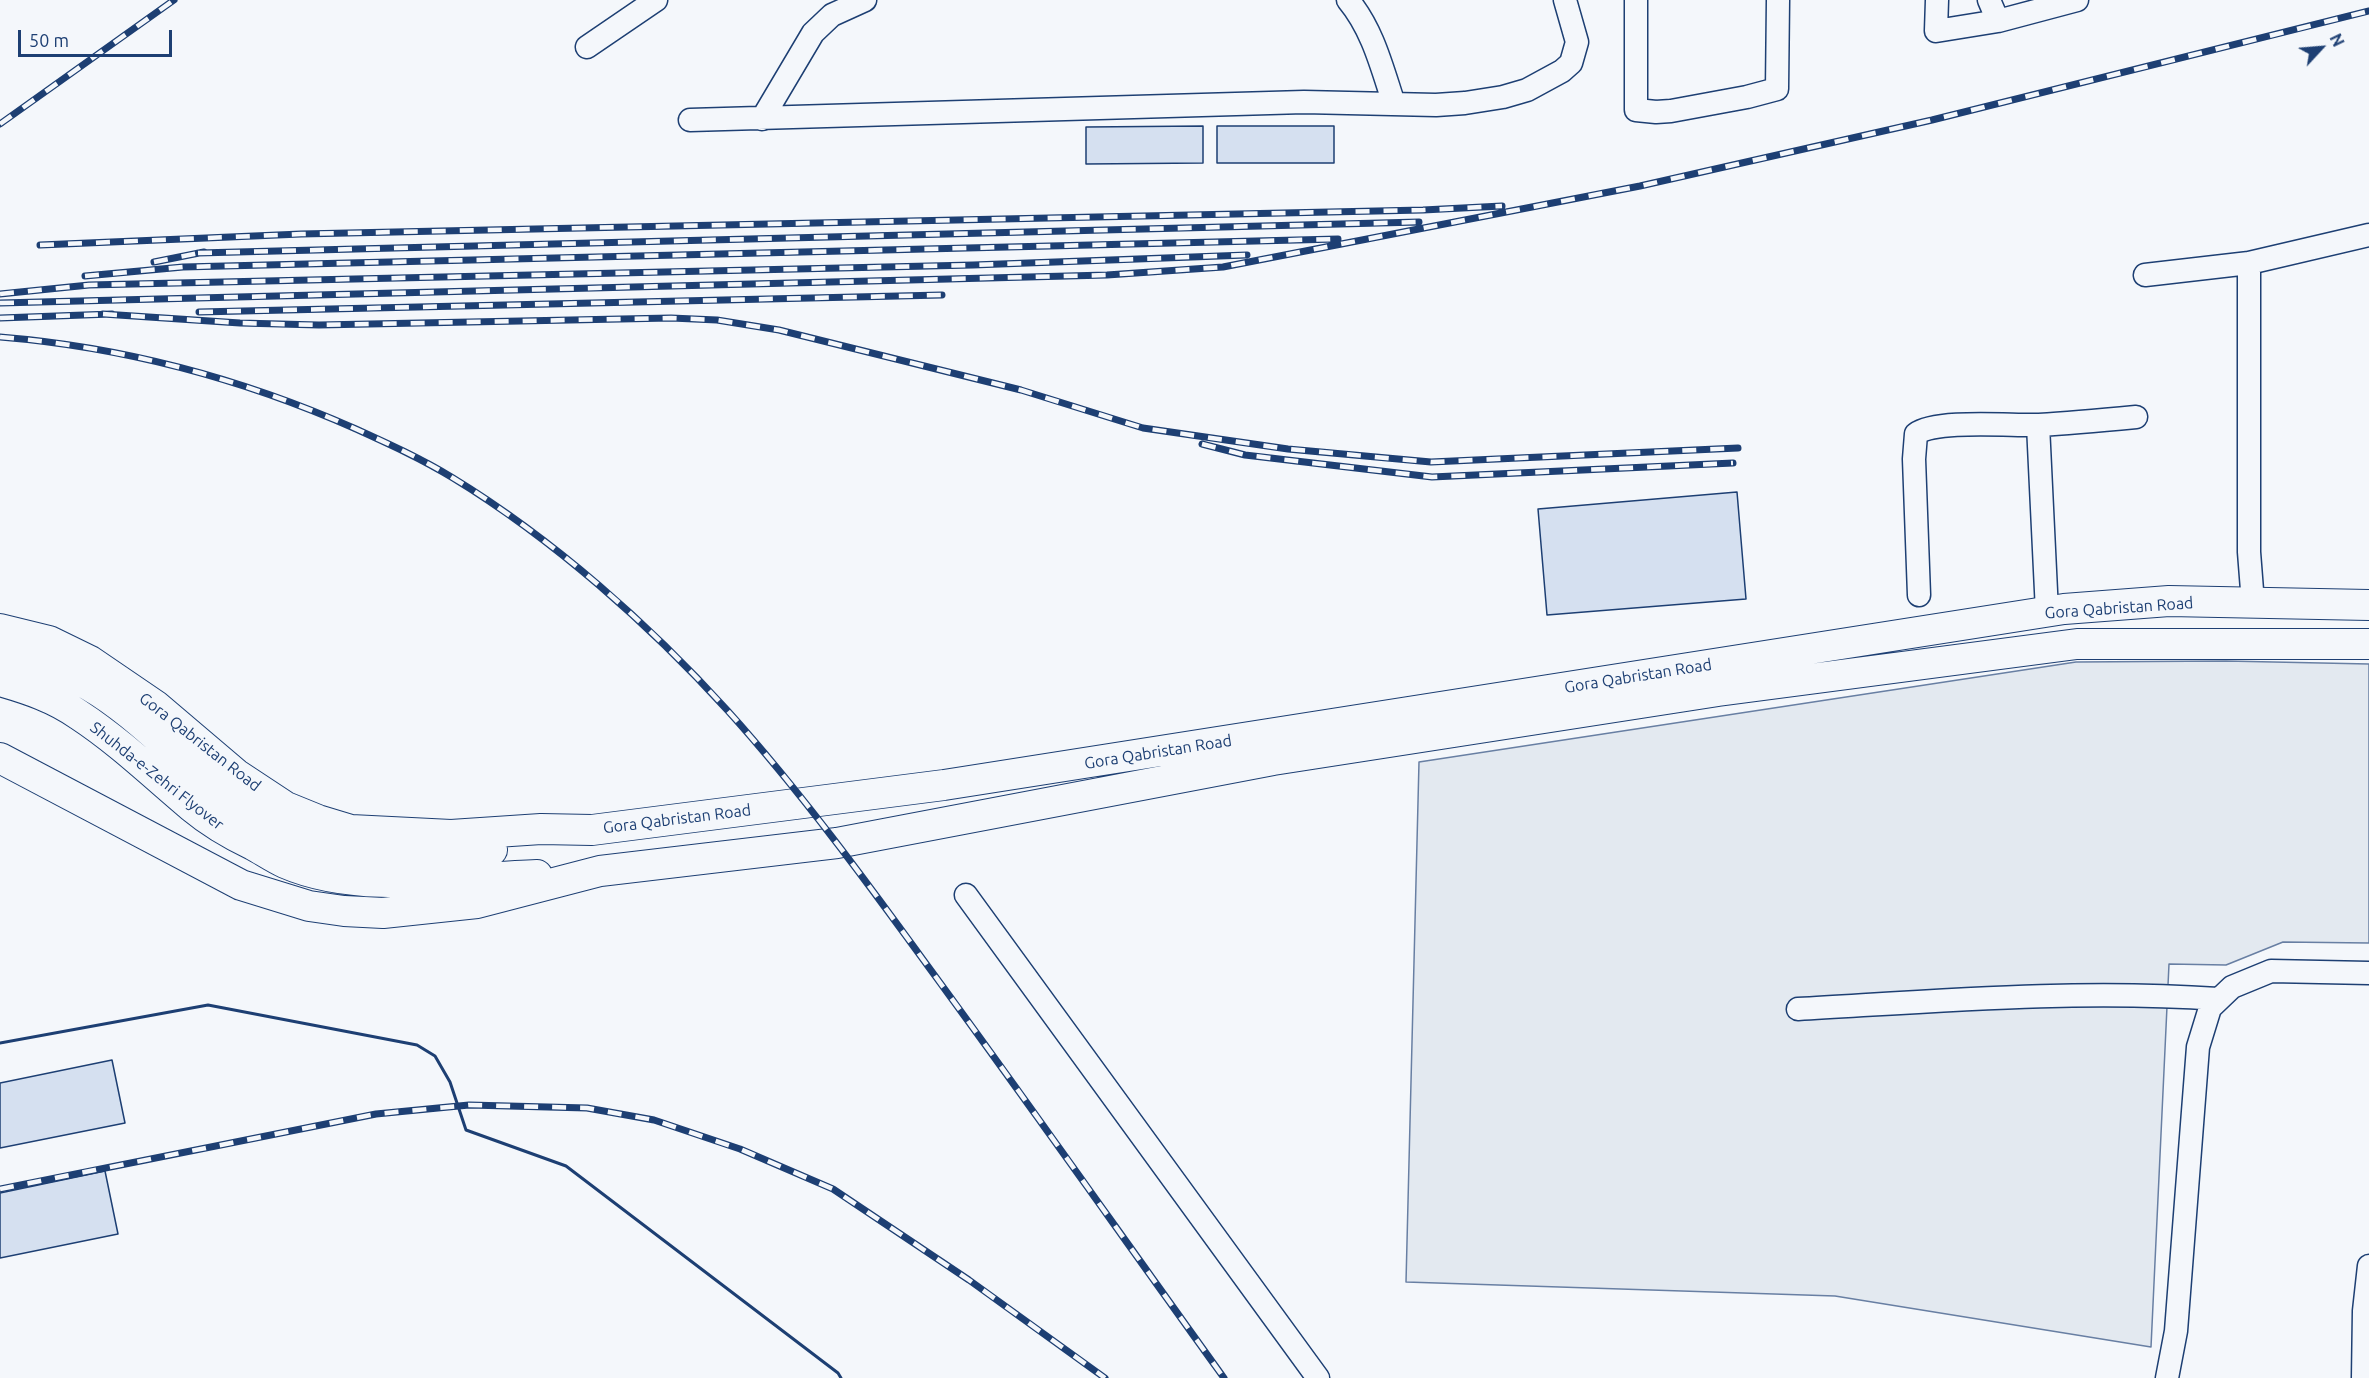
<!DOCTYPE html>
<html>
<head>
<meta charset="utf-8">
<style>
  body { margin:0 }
  #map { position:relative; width:2369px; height:1378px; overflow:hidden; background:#f4f7fb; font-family:Ubuntu,sans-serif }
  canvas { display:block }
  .north { position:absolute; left:2291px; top:18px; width:60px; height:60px; -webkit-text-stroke:4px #f4f7fb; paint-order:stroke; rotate:64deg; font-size:16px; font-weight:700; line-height:24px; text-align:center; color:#1d3f73 }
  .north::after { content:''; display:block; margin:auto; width:21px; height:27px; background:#1d3f73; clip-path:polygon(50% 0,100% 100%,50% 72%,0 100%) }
  .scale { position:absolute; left:18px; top:30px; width:154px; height:27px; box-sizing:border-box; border:3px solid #1d3f73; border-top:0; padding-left:8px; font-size:18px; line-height:21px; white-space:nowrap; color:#1d3f73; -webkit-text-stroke:4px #f4f7fb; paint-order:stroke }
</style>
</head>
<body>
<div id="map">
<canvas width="2369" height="1378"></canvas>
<div class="north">N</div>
<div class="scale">50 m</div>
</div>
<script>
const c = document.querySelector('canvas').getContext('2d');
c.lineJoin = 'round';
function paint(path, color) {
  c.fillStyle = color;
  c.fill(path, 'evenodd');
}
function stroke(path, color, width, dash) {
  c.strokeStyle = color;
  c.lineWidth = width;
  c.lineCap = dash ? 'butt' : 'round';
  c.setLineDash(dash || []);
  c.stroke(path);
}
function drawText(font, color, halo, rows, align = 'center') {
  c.font = font + ' Ubuntu,sans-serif';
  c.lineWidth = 4.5;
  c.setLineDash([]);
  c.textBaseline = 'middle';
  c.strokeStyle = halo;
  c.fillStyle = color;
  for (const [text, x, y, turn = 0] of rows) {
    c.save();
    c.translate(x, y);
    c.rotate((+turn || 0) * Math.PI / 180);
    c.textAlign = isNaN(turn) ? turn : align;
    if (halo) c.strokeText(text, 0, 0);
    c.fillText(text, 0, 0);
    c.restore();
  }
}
const green = new Path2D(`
  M2226 661 2369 664V943L2283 942 2226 965 2169 964 2151 1347 1835 1296 1406 1282 1419 762 2076 662Z`);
paint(green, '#e3e9f0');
stroke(green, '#687fa3', 1.5);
const building = new Path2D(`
  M1203 126V163L1086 164V127Z
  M1217 126H1334V163H1217Z
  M1737 492 1746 599 1547 615 1538 509Z
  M112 1060 125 1123 0 1148V1083Z
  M105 1171 118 1234 0 1258V1193Z`);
paint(building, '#d5e0f0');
stroke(building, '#1d3f73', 1.5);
const minor = new Path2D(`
  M1348 0C1373 30 1382 68 1394 104
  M1636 0V110L1656 112 1671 111 1747 97 1777 89 1778 0
  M1937 0 1936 31 1998 21 2077 0
  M1989 0 1998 21
  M587 47 656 0
  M762 119 813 33 832 15 865 0
  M690 120 1304 102 1436 105 1465 103 1503 97 1527 90 1562 71 1571 63 1577 42 1565 0
  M2249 263V552L2253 603
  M2145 275 2249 263 2369 235
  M2038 425 2047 612
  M1919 595 1914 459 1916 434C1936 419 2012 426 2039 425 2072 423 2104 420 2136 417
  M966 895 1318 1378
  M1798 1009C1938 1001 2078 989 2218 999
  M2167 1378 2176 1331 2198 1047 2210 1008 2232 987 2271 971 2369 973
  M2363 1378 2364 1311 2369 1266`);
const major = new Path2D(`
  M0 629 49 641 90 661 156 706 236 774 286 807 318 820 351 830 451 835 541 829 592 830 944 785 2064 609 2169 601 2369 605
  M0 652C94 670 140 723 208 783 229 802 256 823 282 834 347 862 424 864 492 850
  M0 681C28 689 55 698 79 715 120 742 155 776 192 807 210 822 232 835 253 845 264 851 274 858 285 863 358 895 458 878 537 875
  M0 758 241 885 309 906 344 911 383 913 477 903 600 871 837 843 1273 760 1718 691 2077 644H2369`);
stroke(minor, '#1d3f73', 25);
stroke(major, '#1d3f73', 32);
stroke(minor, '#f4f7fb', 22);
stroke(major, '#f4f7fb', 30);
const rail = new Path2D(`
  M0 124 174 0
  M40 245 301 234 1423 210 1502 206
  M198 253 1419 222
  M154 262 204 252
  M85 276 183 267 1338 239
  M0 294 89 285 973 265 1247 255
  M0 303 1107 275 1223 267 1640 186 1932 120 2369 11
  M199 312 942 295
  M103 314 240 323 319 325 671 318 717 320 779 330 1021 390 1143 428 1288 449 1431 462 1738 448
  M0 318 112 314
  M0 337C124 347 243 379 356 429 389 444 422 459 453 478 553 539 650 625 728 711 801 792 866 881 930 969 1029 1104 1126 1242 1224 1378
  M1202 444 1245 455 1432 477 1733 463
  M0 1189 376 1114 469 1105 587 1108 654 1120 740 1149 833 1189 969 1280 1105 1378`);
stroke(rail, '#1d3f73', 7);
stroke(rail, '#f4f7fb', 4.5, [14]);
stroke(new Path2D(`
  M0 1043 208 1005 417 1045 435 1056 450 1082 466 1130 566 1166 838 1373 841 1378`), '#1d3f73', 3);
drawText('16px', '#1d3f73', '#f4f7fb', [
  ["Gora Qabristan Road",2119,608,-4],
  ["Gora Qabristan Road",1638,676,-9],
  ["Gora Qabristan Road",200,742,38],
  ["Gora Qabristan Road",1158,752,-9],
  ["Shuhda-e-Zehri Flyover",157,776,38],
  ["Gora Qabristan Road",677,819,-7]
]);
</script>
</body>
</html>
